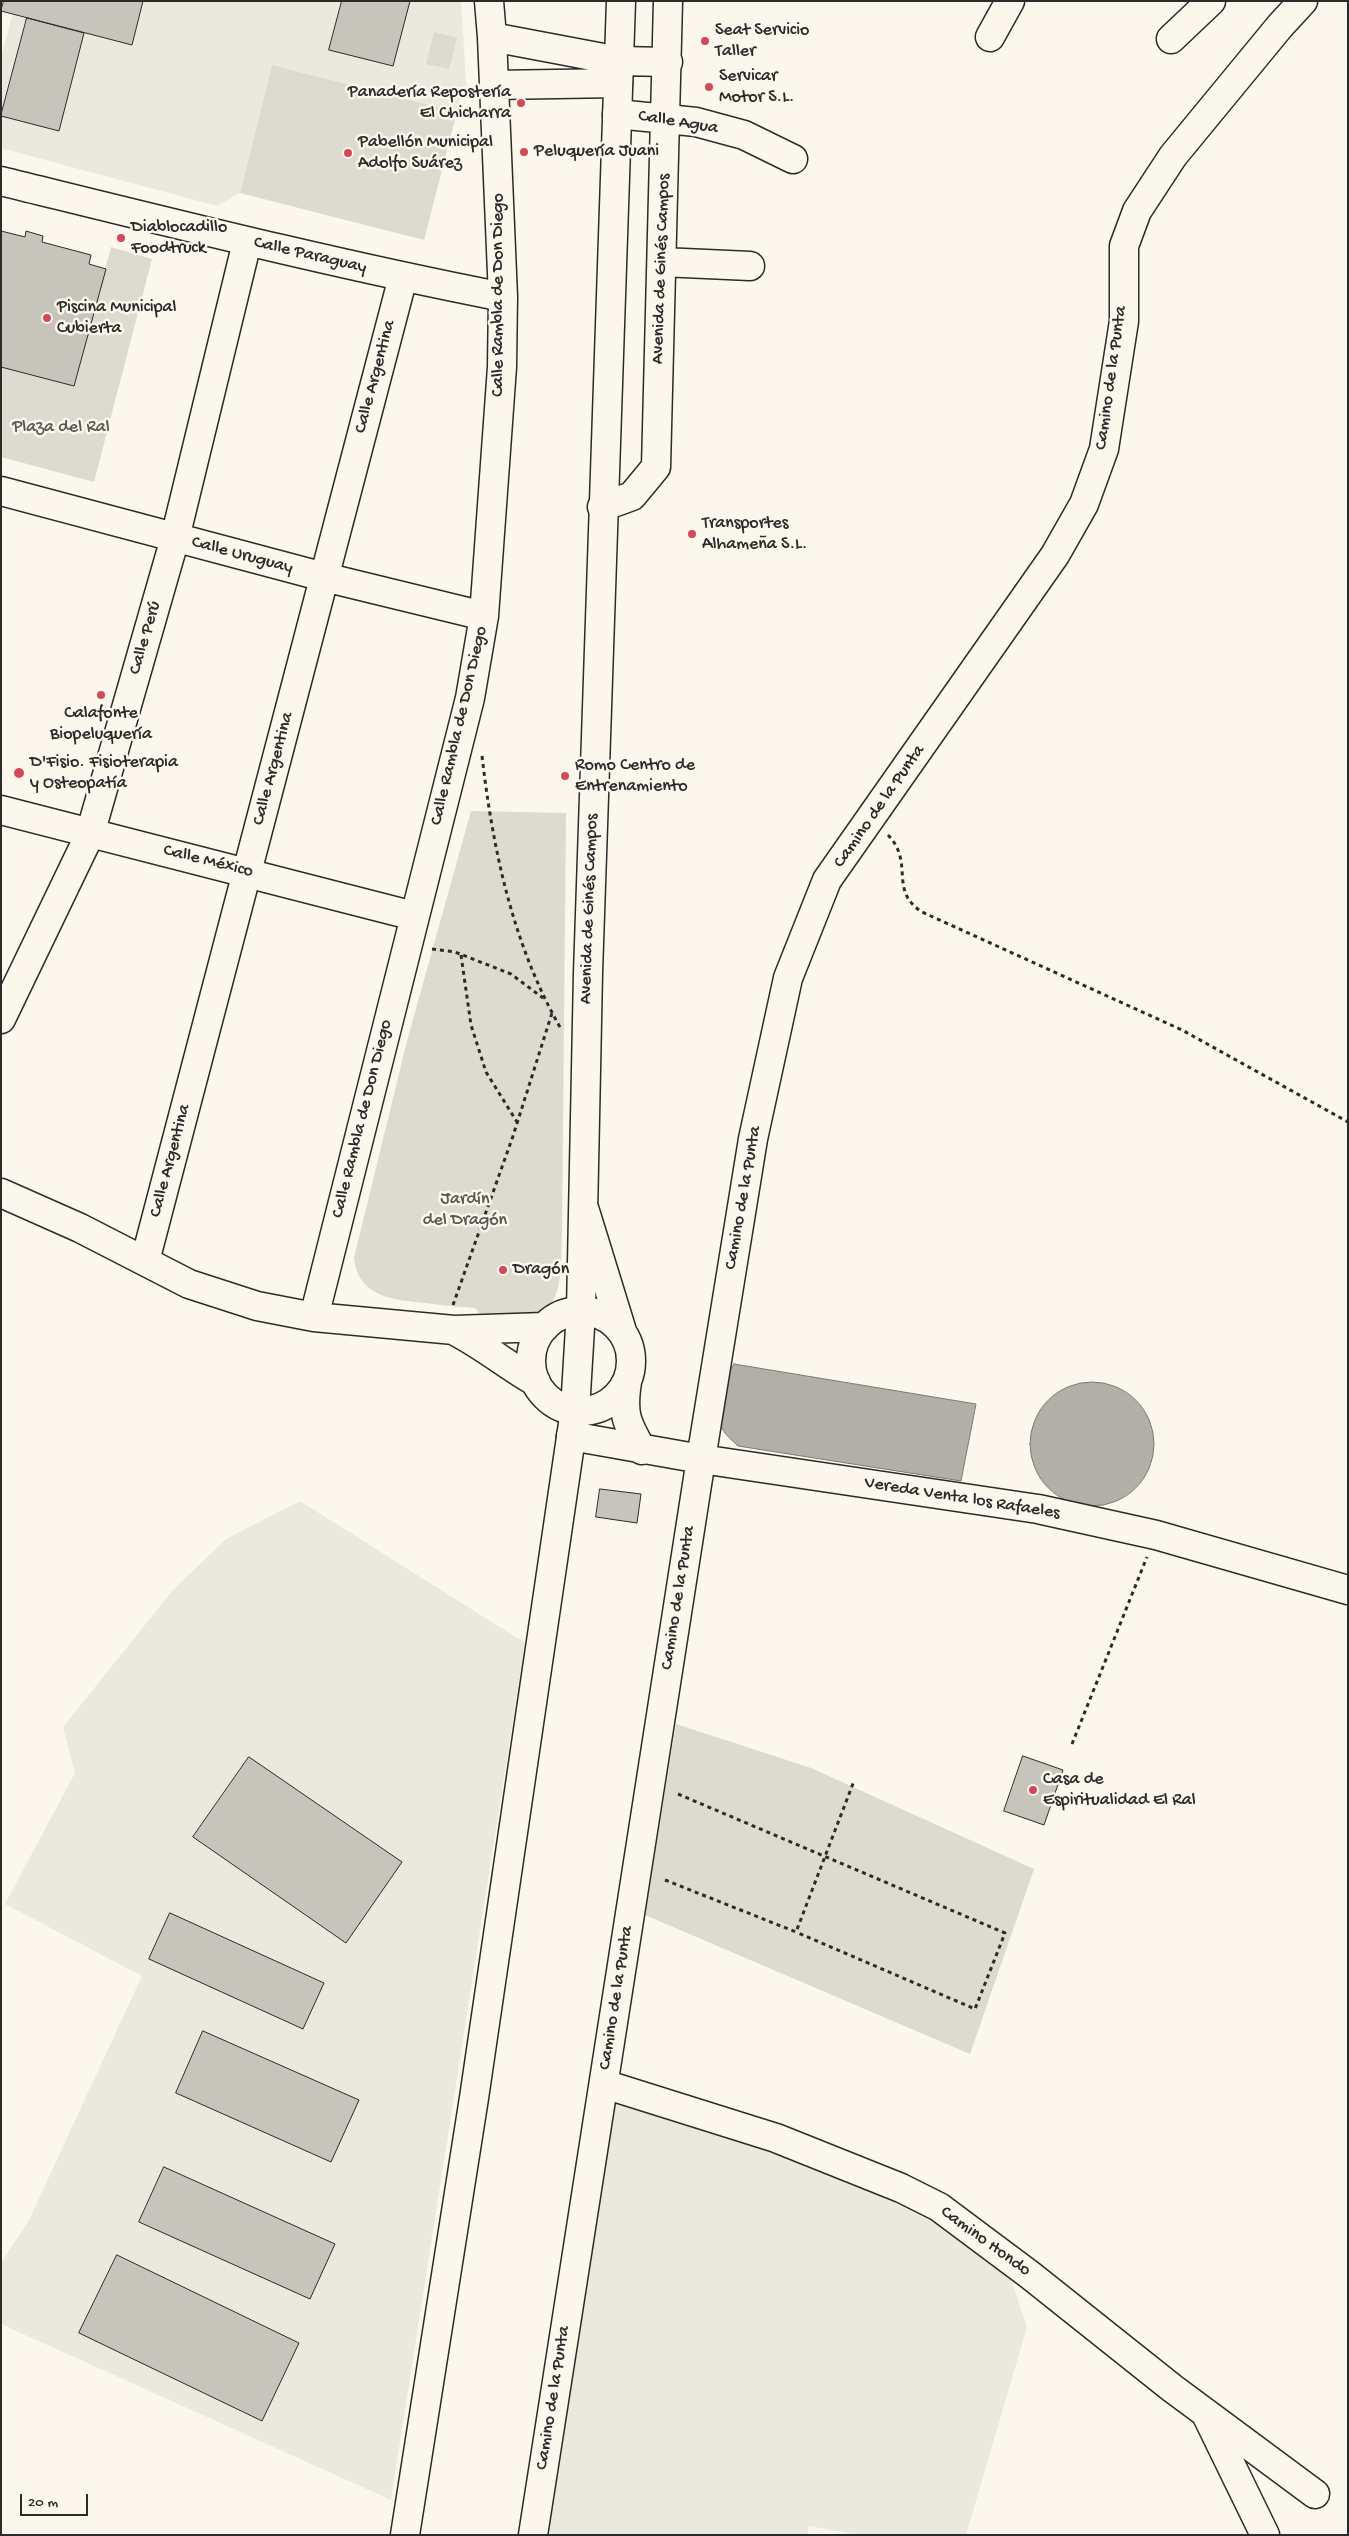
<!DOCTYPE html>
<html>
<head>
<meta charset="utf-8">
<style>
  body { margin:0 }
  #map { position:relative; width:1349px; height:2536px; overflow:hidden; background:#fbf7ec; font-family:"Gochi Hand",sans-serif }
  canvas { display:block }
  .frame { position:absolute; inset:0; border:2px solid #2b2b2b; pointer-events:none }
  .scale { position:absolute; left:20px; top:2494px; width:68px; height:22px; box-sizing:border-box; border:2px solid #2b2b2b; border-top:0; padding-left:6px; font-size:15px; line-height:18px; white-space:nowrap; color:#2b2b2b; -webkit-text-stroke:4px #fbf7ec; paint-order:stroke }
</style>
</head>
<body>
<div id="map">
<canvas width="1349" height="2536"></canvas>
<div class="frame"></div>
<div class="scale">20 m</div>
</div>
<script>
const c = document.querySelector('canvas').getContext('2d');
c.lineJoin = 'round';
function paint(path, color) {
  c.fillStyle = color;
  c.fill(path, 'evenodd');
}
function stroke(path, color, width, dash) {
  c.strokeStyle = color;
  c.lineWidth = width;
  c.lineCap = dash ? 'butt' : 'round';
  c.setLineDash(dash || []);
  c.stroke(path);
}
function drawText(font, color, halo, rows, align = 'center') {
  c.font = font + ' "Gochi Hand",sans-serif';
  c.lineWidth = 5;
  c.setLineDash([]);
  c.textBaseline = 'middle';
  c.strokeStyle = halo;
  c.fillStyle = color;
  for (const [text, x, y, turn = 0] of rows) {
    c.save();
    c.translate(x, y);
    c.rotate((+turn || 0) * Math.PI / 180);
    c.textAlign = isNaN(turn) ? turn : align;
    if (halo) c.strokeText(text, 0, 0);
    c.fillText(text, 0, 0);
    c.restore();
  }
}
paint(new Path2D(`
  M16 1H461L467 96 461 95 457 112 272 65 240 193 217 206 1 148V58Z
  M300 1501 525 1643 391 2500 1 2324V2263L28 2222 142 1976 5 1904 75 1773 63 1727 173 1590 226 1539Z
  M636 2099 900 2195 1009 2273 1027 2327 966 2535H859L809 2526 807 2535H541L611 2100Z`), '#ebe8de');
paint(new Path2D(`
  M434 32 457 38 449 69 426 64Z
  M272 65 457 112 424 240 240 193Z
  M111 247 152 259 94 482 1 457V367L74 386Z
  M471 811 566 813 562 1233C560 1263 567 1314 525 1318 510 1319 493 1315 479 1313L475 1308C458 1307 441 1305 425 1303 393 1300 358 1297 354 1258L407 1041Z
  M676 1724 811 1768 1034 1869 970 2054 645 1915Z`), '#dddad0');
const water = new Path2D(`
  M734 1364 976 1404 961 1481 738 1446C733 1441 725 1435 722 1428 716 1414 725 1376 734 1364Z
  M1030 1444a62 62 0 1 1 124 0a62 62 0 1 1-124 0Z`);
paint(water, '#b1afa7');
stroke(water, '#7b7a75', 1);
const building = new Path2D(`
  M4 1H143L132 45 1 11Z
  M342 1H410L393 66 329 50Z
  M27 18 84 33 59 131 1 116Z
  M1 231 25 237 26 231 43 236 42 242 91 255 89 264 106 269 74 386 1 367Z
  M600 1489 641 1494 637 1523 596 1517Z
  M1023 1756 1063 1770 1044 1825 1004 1811Z
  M249 1757 402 1862 346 1943 193 1837Z
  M170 1913 324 1983 303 2029 149 1959Z
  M203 2031 359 2100 331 2162 176 2093Z
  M164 2167 335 2244 310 2299 139 2222Z
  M117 2255 299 2343 262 2421 79 2333Z`);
paint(building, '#c7c4bc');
stroke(building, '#2b2b2b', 1);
const minor = new Path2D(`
  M492 37 619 61 668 62
  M990 37 1010 1
  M1171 39 1211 1
  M494 85 618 83
  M617 114 696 122 744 135 793 159
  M1 181C168 222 334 264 503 297
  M662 262 750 266
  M1 491 324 577 484 616
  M602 507 632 496 656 467 668 1
  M1 810 414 916
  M1 1019 90 834 175 538 247 242
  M1 1193 80 1228 189 1284 257 1306 314 1317 454 1330 545 1327
  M585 1211 622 1331
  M145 1261 403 277
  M531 1361a50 50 0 1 1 100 0a50 50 0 1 1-100 0Z
  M314 1317 470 698 484 616 502 367 503 297 492 37 489 1
  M455 1331C484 1346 508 1366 536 1382
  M627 1382C622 1414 626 1422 642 1450
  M571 1436 701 1459 1038 1509 1156 1535 1348 1590
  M604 2084 776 2138 901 2188 939 2207 1030 2275 1172 2388 1315 2494
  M1206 2414 1265 2535
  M533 2535 701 1459 753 1139 788 978 827 880 1055 555 1084 504 1104 449 1124 321V246L1137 211 1173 156 1280 26 1303 1`);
const major = new Path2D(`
  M405 2535 474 2098 575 1410 581 1311 588 973 621 1`);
stroke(minor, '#2b2b2b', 31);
stroke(major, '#2b2b2b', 31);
stroke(new Path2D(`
  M482 756C493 851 513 945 561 1029
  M888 835C915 863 888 890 922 912L1182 1030 1348 1122
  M432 949 455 952 511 974 543 998
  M461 955 471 1025 486 1072 517 1122
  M453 1305 513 1136 552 1013
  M1072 1744 1147 1557
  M678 1794 1005 1933 975 2009 796 1932
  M665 1880 796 1932 854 1781`), '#2b2b2b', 3, [4, 4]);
stroke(minor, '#fbf7ec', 28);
stroke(major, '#fbf7ec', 28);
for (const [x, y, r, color] of [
  [705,41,5,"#d1495b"],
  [709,87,5,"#d1495b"],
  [521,103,5,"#d1495b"],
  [524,152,5,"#d1495b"],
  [348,153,5,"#d1495b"],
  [121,238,5,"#d1495b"],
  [47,318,5,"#d1495b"],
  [692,534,5,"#d1495b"],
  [101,695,5,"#d1495b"],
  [19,773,6,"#d1495b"],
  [565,776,5,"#d1495b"],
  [503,1270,5,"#d1495b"],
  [1033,1790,5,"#d1495b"]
]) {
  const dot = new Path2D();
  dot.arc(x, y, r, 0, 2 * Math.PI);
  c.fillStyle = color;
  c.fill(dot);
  stroke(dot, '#fbf7ec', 2);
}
drawText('18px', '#2b2b2b', '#fbf7ec', [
  ["Seat Servicio",715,31],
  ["Taller",715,52],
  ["Servicar",719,77],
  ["Motor S.L.",719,98],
  ["Panadería Repostería",511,93,"right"],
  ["El Chicharra",511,114,"right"],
  ["Pabellón Municipal",358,143],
  ["Adolfo Suárez",358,164],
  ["Peluquería Juani",534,152],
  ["Diablocadillo",131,228],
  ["Foodtruck",131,249],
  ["Piscina Municipal",57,308],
  ["Cubierta",57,329],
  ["Transportes",702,524],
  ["Alhameña S.L.",702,545],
  ["Calafonte",101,714,"center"],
  ["Biopeluquería",101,735,"center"],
  ["D'Fisio. Fisioterapia",30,763],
  ["y Osteopatía",30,784],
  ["Romo Centro de",575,766],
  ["Entrenamiento",575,787],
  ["Dragón",513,1270],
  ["Casa de",1043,1780],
  ["Espiritualidad El Ral",1043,1801]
], 'left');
drawText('18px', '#2b2b2b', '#fbf7ec', [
  ["Calle Agua",678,123,9],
  ["Calle Paraguay",310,256,13],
  ["Avenida de Ginés Campos",662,269,-88],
  ["Calle Rambla de Don Diego",499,295,-90],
  ["Calle Argentina",376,377,-75],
  ["Camino de la Punta",1112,378,-82],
  ["Calle Uruguay",242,556,15],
  ["Calle Perú",146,638,-74],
  ["Calle Rambla de Don Diego",460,726,-77],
  ["Calle Argentina",274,769,-75],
  ["Camino de la Punta",880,807,-55],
  ["Calle México",208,862,14],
  ["Avenida de Ginés Campos",590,909,-88],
  ["Calle Rambla de Don Diego",363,1119,-76],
  ["Calle Argentina",171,1161,-75],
  ["Camino de la Punta",744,1198,-80],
  ["Vereda Venta los Rafaeles",962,1499,9],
  ["Camino de la Punta",679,1598,-81],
  ["Camino de la Punta",617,1998,-81],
  ["Camino Hondo",985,2242,36],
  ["Camino de la Punta",554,2398,-81]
]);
drawText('18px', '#585754', '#fbf7ec', [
  ["Plaza del Ral",61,428],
  ["Jardín",465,1200],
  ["del Dragón",465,1221]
]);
</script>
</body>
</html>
